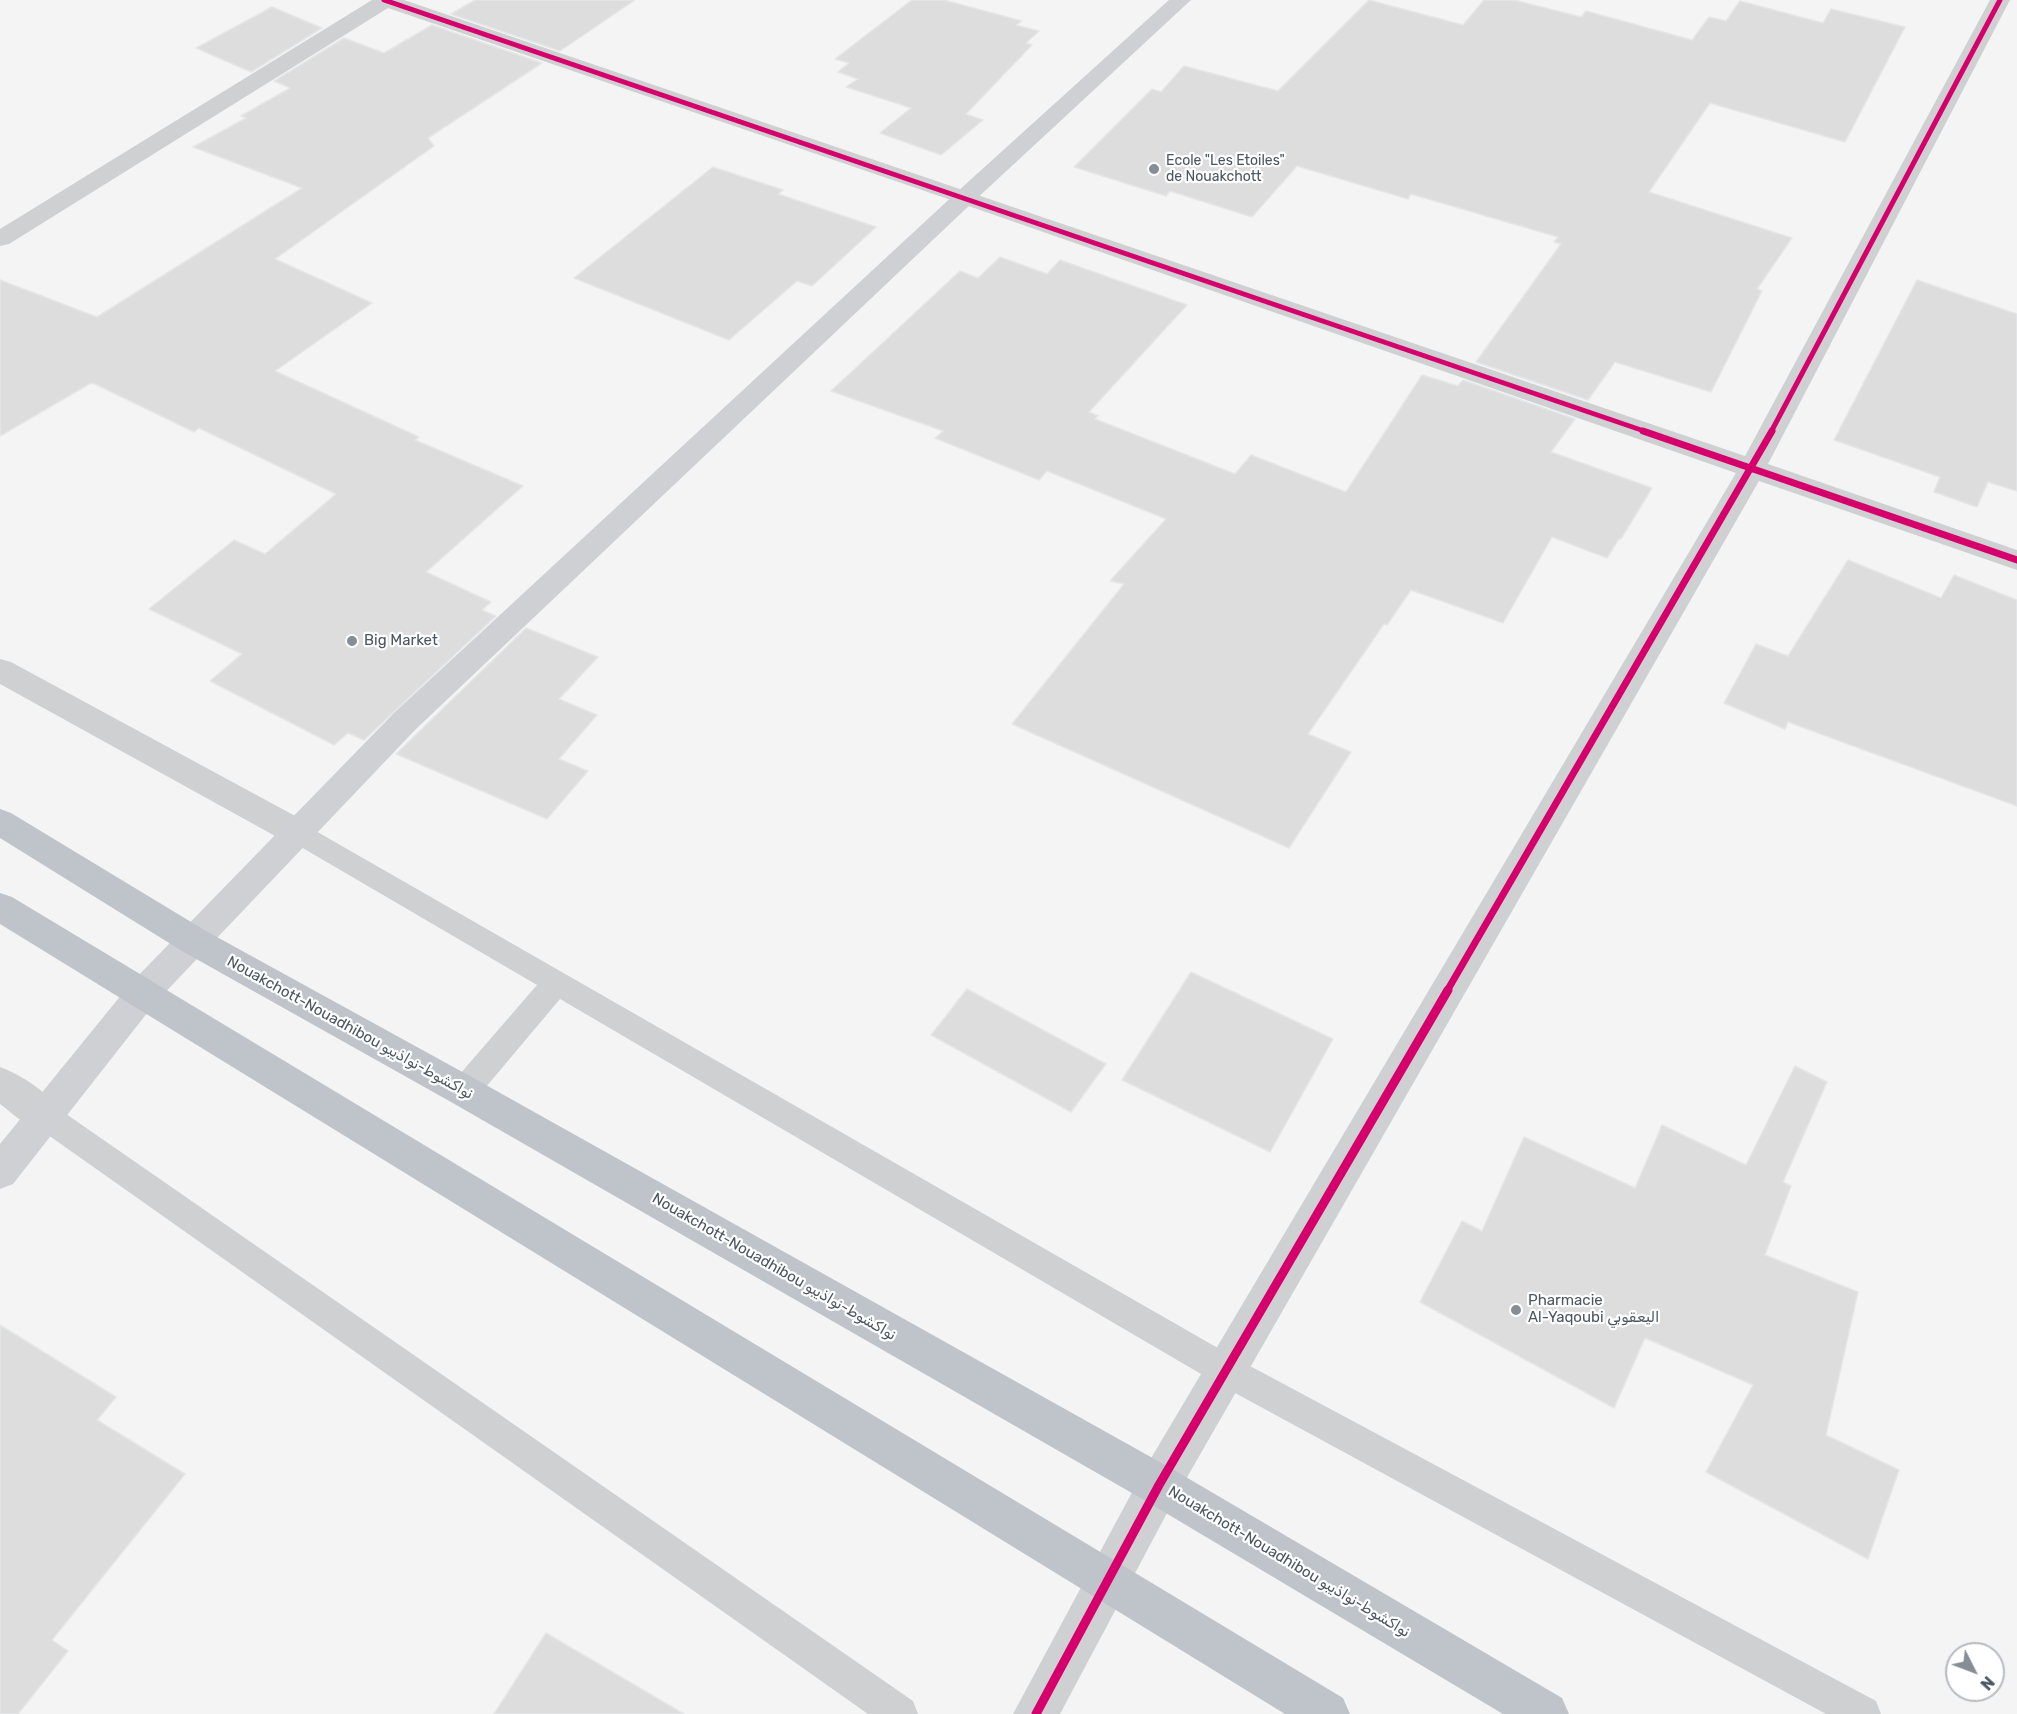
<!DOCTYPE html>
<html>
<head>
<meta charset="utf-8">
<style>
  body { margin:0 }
  #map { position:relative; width:2017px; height:1714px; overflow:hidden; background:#f4f4f4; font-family:Rubik,sans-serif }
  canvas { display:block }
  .north { position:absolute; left:1945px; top:1642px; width:60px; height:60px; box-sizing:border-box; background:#fff; border:2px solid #b7bbc0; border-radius:50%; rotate:132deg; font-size:16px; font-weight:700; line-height:24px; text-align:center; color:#4a5661 }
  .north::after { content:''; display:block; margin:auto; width:21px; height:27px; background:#868d94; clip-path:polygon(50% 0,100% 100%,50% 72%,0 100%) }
</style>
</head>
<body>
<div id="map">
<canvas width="2017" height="1714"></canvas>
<div class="north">N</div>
</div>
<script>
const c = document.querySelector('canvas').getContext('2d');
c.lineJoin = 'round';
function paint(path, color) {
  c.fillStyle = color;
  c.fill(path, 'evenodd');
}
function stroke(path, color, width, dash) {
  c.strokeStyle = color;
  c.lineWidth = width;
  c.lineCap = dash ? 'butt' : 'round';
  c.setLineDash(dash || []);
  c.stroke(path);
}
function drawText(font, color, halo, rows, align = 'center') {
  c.font = font + ' Rubik,"Noto Sans Arabic",sans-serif';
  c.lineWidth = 4.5;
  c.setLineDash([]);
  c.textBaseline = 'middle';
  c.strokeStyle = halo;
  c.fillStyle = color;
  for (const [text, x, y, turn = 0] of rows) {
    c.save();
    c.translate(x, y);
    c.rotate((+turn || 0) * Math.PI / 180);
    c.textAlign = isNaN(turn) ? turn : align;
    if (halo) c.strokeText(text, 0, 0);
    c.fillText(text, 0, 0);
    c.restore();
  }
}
const building = new Path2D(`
  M475 0H635L560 51 451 14Z
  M912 0H944L1022 21 1016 25 1039 31 1026 43 1032 45 966 114 983 120 941 155 880 133 911 108 846 87 858 79 838 72 849 63 835 59Z
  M1369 0 1463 25 1484 0H1514L1581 17 1586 11 1692 40 1709 17 1726 21 1740 1 1823 23 1831 9 1905 27 1845 142 1710 103 1649 192 1792 238 1757 289 1762 291 1711 392 1615 362 1588 400 1476 362 1561 244 1554 242 1558 237 1411 194 1408 199 1297 166 1252 217 1170 191 1166 196 1074 167 1152 89 1161 92 1184 66 1278 91Z
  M272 7 322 28 251 72 196 48Z
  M432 25 542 63 428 138 434 146 275 259 372 303 275 371 419 437 415 440 523 486 426 572 491 602 482 610 496 616 364 740 348 733 334 745 210 681 242 654 149 609 234 540 265 554 336 494 199 428 194 432 95 384 91 383 0 436V280L97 317 302 188 193 147 246 118 241 116 290 88 274 81 344 38 384 53Z
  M713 167 783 190 778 194 876 227 812 286 797 281 729 340 574 278Z
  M1000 257 1047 274 1060 260 1187 305 1089 412 1098 416 1095 419 1235 474 1251 455 1346 492 1422 375 1458 386 1463 380 1575 419 1551 452 1652 488 1621 539H1619L1607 558 1552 537 1503 623 1411 590 1387 625 1384 624 1308 734 1351 752 1289 848 1012 724 1124 584 1110 581 1166 519 1047 471 1039 480 935 438 943 431 831 391 960 271 978 278Z
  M1917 280 2017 314V491L1988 482 1977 507 1934 492 1940 477 1834 440Z
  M1848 560 1941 598 1954 575 2017 600V806L1788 722 1785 729 1724 703 1756 644 1788 656Z
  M526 628 598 657 559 699 597 715 559 759 588 771 547 819 396 754Z
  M1191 972 1333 1039 1270 1152 1122 1080Z
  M967 989 1106 1064 1071 1112 931 1035Z
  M1795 1066 1827 1082 1783 1182 1791 1186 1765 1255 1858 1292 1826 1435 1899 1470 1868 1559 1706 1472 1753 1385 1645 1338 1614 1408 1420 1302 1462 1221 1482 1231 1524 1137 1635 1188 1662 1125 1746 1165Z
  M0 1325 116 1397 97 1420 185 1474 52 1640 68 1651 18 1714H0Z
  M546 1633 684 1714H494Z`);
paint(building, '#ddddde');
stroke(building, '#e5e6e7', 1.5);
paint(new Path2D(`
  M298 823 307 826 1237 1359 1876 1701 1881 1714H1826L1213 1381 560 999 475 1100 464 1104 453 1100 449 1091 453 1082 537 985 289 840 285 833 289 826Z
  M45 1103 56 1107 913 1701 918 1714H868L34 1125 30 1116 34 1107Z`), '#ced0d2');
paint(new Path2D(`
  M372 0H404L1745 456 1990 0H2010L1768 464 2017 550V570L1759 481 1174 1500 1060 1714H1013L1144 1470 1736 473 957 202 388 8 9 244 0 246V229Z
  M0 659 11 662 310 824 314 833 310 842 298 846 286 842 0 684Z
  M0 1067C22 1075 53 1095 63 1116L58 1127C33 1136 19 1118 0 1104Z`), '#ced0d2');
paint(new Path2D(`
  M1169 0H1191L973 202 416 729 155 1003 13 1184 0 1189V1144L131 983 394 713 957 192Z`), '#ced0d4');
paint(new Path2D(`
  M0 809 11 813 206 931 477 1080 1174 1470 1562 1698 1569 1714H1503L1144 1500 451 1102 182 951 0 838Z
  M0 893 12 897 1343 1698 1350 1714H1285L0 924Z`), '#bec4c9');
stroke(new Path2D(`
  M384 0 1647 432
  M1771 432 2000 0`), '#d6006c', 5);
stroke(new Path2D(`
  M1643 431 2017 560
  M1447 991 1772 431`), '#d6006c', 7);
stroke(new Path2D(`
  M1036 1714 1159 1485 1448 990`), '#d6006c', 9);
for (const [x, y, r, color] of [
  [1154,169,6,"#868d94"],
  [352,641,6,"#868d94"],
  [1516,1310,6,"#868d94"]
]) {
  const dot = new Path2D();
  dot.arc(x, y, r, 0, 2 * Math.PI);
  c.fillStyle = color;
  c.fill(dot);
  stroke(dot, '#fff', 2);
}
drawText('14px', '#4a5661', '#fff', [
  ["Ecole \"Les Etoiles\"",1166,161],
  ["de Nouakchott",1166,177]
], 'left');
drawText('15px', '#4a5661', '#fff', [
  ["Big Market",364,641],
  ["Pharmacie",1528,1301],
  ["Al-Yaqoubi اليعقوبي",1528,1318]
], 'left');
drawText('15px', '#4a5661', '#fff', [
  ["Nouakchott-Nouadhibou نواكشوط-نواذيبو",350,1028,29],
  ["Nouakchott-Nouadhibou نواكشوط-نواذيبو",774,1267,30],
  ["Nouakchott-Nouadhibou نواكشوط-نواذيبو",1289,1562,31]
]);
</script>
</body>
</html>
